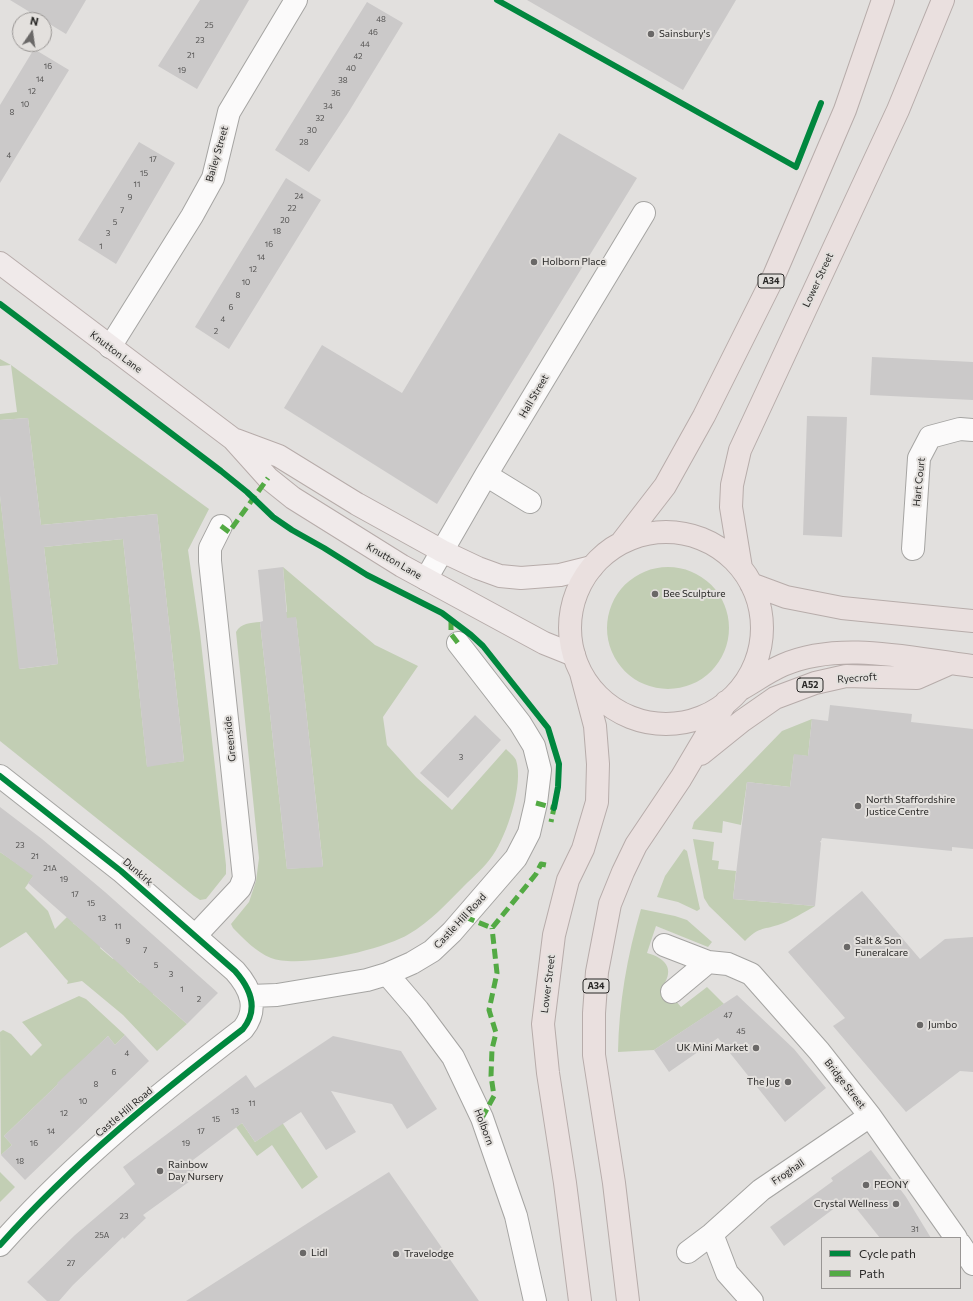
<!DOCTYPE html>
<html>
<head>
<meta charset="utf-8">
<style>
  body { margin:0 }
  #map { position:relative; width:973px; height:1301px; overflow:hidden; background:#e2e0de; font-family:Commissioner,sans-serif }
  canvas { display:block }
  .legend { position:absolute; left:821px; top:1237px; width:140px; height:52px; box-sizing:border-box; background:#e3e0dd; border:1px solid #999694; margin:0; padding:5px 7px; list-style:none; font-size:12px; color:#292827 }
  .legend li { display:flex; align-items:center; gap:8px; height:20px }
  .legend b { width:20px; border:1px solid #999694 }
  .north { position:absolute; left:12px; top:12px; width:40px; height:40px; box-sizing:border-box; background:#e3e0dd; border:1px solid #999694; border-radius:50%; rotate:13deg; font-size:11px; font-weight:700; line-height:16px; text-align:center; color:#292827 }
  .north::after { content:''; display:block; margin:auto; width:14px; height:18px; background:#6a6867; clip-path:polygon(50% 0,100% 100%,50% 72%,0 100%) }
</style>
</head>
<body>
<div id="map">
<canvas width="973" height="1301"></canvas>
<ul class="legend">
<li><b style="height:5px;background:#00873e"></b>Cycle path</li>
<li><b style="height:5px;background:#53aa44"></b>Path</li>
</ul>
<div class="north">N</div>
</div>
<script>
const c = document.querySelector('canvas').getContext('2d');
c.lineJoin = 'round';
function paint(path, color) {
  c.fillStyle = color;
  c.fill(path, 'evenodd');
}
function stroke(path, color, width, dash) {
  c.strokeStyle = color;
  c.lineWidth = width;
  c.lineCap = dash ? 'butt' : 'round';
  c.setLineDash(dash || []);
  c.stroke(path);
}
function drawText(font, color, halo, rows, align = 'center') {
  c.font = font + ' Commissioner,sans-serif';
  c.lineWidth = 4;
  c.setLineDash([]);
  c.textBaseline = 'middle';
  c.strokeStyle = halo;
  c.fillStyle = color;
  for (const [text, x, y, turn = 0] of rows) {
    c.save();
    c.translate(x, y);
    c.rotate((+turn || 0) * Math.PI / 180);
    c.textAlign = isNaN(turn) ? turn : align;
    if (halo) c.strokeText(text, 0, 0);
    c.fillText(text, 0, 0);
    c.restore();
  }
}
paint(new Path2D(`
  M0 359 11 365 209 509 188 550 200 633 226 865V874L206 899 200 900 194 896 0 741V496L20 669 58 664 44 547 123 539 147 766 184 761 157 514 41 525 28 418 0 420V414L17 412 11 365 0 366Z
  M607 628a61 61 0 1 1 122 0a61 61 0 1 1-122 0Z
  M283 567 375 645 418 666 383 717 387 745 416 777 452 810 506 749C509 752 514 756 516 760 524 784 507 835 493 855 485 867 474 876 464 886 447 903 430 922 409 934 383 950 299 969 271 958 256 952 244 939 233 928L231 924 249 902 256 881 259 858 236 632C241 623 250 623 260 622L287 869 323 866 296 618 264 621 263 615 287 612Z
  M812 719 808 756 794 755 790 787 747 782 741 825 723 821 722 833 692 829 694 822 782 731Z
  M693 839 714 842 712 860 719 861 718 869 736 871 733 899 815 906C804 912 791 921 778 925 762 930 759 927 745 941L709 906 704 898Z
  M684 849 687 851 700 909 697 911 678 902 657 897 665 876Z
  M0 852 34 875 25 888 48 911 55 929 74 910 73 923 88 935 107 938 100 948 113 959 120 951 127 971 140 983 148 975 160 986 153 994 187 1024 157 1051 123 1015 82 981 67 984 68 981 65 978 26 932 0 948Z
  M641 909 675 916 687 920 712 942 708 947 656 926 647 953C665 958 675 968 663 986L681 1007 707 987 724 1004 654 1050 618 1052C619 1003 627 956 641 909Z
  M79 996 86 999 125 1035 115 1045 108 1036 4 1136 12 1145 1 1155 0 1032 3 1030 11 1034 31 1056 42 1045 22 1022Z
  M268 1101 318 1177 302 1189 272 1145 257 1156 236 1127 242 1123 255 1142 274 1129Z
  M0 1172 15 1187 0 1202Z`), '#c2ceb4');
paint(new Path2D(`
  M10 0H86L66 34Z
  M200 0H249L197 89 158 66Z
  M527 0H736L683 90Z
  M367 2 403 23 348 113 309 172 275 150Z
  M34 49 69 70 0 183V105Z
  M559 133 637 178 437 504 284 408 322 345 402 393Z
  M139 142 175 163 116 264 78 240Z
  M286 178 321 200 229 349 195 327Z
  M872 357 973 362V400L870 395Z
  M807 416 847 417 842 537 803 535Z
  M28 418 41 525 157 514 184 761 147 767 123 539 44 547 58 664 19 669 0 496V420Z
  M283 567 287 618 296 617 323 867 287 869 260 622 263 621 258 570Z
  M830 705 912 714 911 722 973 729V849L952 847V851L822 838 821 841H820L821 843 815 906 733 899 747 782 790 787 794 754 808 756 812 719 828 721Z
  M475 715 501 740 448 798 420 773Z
  M0 807 42 839 105 892 218 993 187 1024 28 883 33 876 0 852Z
  M862 891 920 959 945 939 973 937V1072L960 1071 906 1112 833 1026 845 1018 788 952Z
  M737 995 794 1049 826 1088 785 1122 718 1038 669 1072 654 1050Z
  M125 1035 149 1061 25 1180 1 1155 12 1145 4 1136 58 1084 57 1083 108 1036 115 1045Z
  M333 1036 401 1051 437 1109 407 1129 392 1104 331 1091 356 1132 326 1150 301 1112 255 1142 242 1123 189 1163 197 1176 143 1215 146 1218 124 1239 123 1237 73 1285 59 1301H47L27 1282 75 1235 135 1184 123 1167 246 1075 255 1088Z
  M871 1150 906 1197 931 1238H880L848 1198 784 1246 770 1227 833 1181 831 1178Z
  M389 1172 479 1301H186L322 1214Z`), '#cbc9c9');
const minor = new Path2D(`
  M110 347 192 216 213 178 229 112 296 0
  M486 475 530 502
  M913 549 919 458 930 437 960 429 973 430
  M426 579 486 475 644 213
  M0 776 121 871 235 971C251 989 259 1009 243 1029 157 1095 72 1164 0 1245
  M195 936 240 888 244 878 210 561V548L221 526
  M664 945 708 962 728 964 751 974 819 1051 870 1116 956 1238
  M387 974 418 1010 453 1057 482 1118 516 1216 535 1301
  M672 992 708 962
  M250 996 277 995 367 980 387 974 412 963 432 951 452 932 516 858 529 833 536 803 540 770 534 746 520 723 458 643
  M712 1234 727 1273 752 1301
  M960 1244 973 1264
  M688 1252 712 1234 761 1190 870 1116`);
const major = new Path2D(`
  M0 263 233 439 268 478 293 498 402 566 544 643 574 655
  M236 440 279 456 357 504 442 551 478 568 500 576 521 578 560 575 592 567`);
const highway = new Path2D(`
  M570 628a96 96 0 1 1 192 0a96 96 0 1 1-192 0Z
  M621 543 665 486 704 416 773 278 845 110 883 0
  M741 568 731 507 732 485 740 450 898 110 943 0
  M751 584 786 597 842 608 973 621
  M741 689C755 681 769 671 783 665 841 640 913 659 973 666
  M701 754 742 721 775 698 815 683 846 676 917 678 951 663
  M580 1301 565 1183 548 1073 543 1024 554 935 568 880 583 849 597 802 598 764 595 726 581 673
  M628 1301 614 1183 594 1055V1013L597 972 610 904 623 872 636 845 681 778 726 702`);
stroke(minor, '#a5a4a2', 24);
stroke(major, '#b7acaa', 24);
stroke(highway, '#b7acaa', 24);
stroke(minor, '#fbfafa', 22);
stroke(major, '#f0eaea', 22);
stroke(highway, '#eae0df', 22);
stroke(new Path2D(`
  M221 526 229 532 268 478
  M451 620V634L458 643
  M536 803 554 808 551 822
  M465 917 492 928 536 874 541 864 546 865
  M482 1118 494 1096 491 1076 492 1049 496 1033 489 1010 497 973 492 928`), '#53aa44', 5, [10, 5]);
stroke(new Path2D(`
  M497 0 796 167 821 103
  M0 304 221 471 247 492 273 517 292 530 324 548 367 575 442 613 471 635 483 646 548 728 559 764 558 787 554 808
  M0 776 121 871 235 971C251 989 259 1009 243 1029 157 1095 72 1164 0 1245`), '#00873e', 6);
for (const [x, y, r, color] of [
  [651,34,4,"#6a6867"],
  [534,262,4,"#6a6867"],
  [655,594,4,"#6a6867"],
  [858,806,4,"#6a6867"],
  [847,947,4,"#6a6867"],
  [920,1025,4,"#6a6867"],
  [756,1048,4,"#6a6867"],
  [788,1082,4,"#6a6867"],
  [160,1171,4,"#6a6867"],
  [866,1185,4,"#6a6867"],
  [896,1204,4,"#6a6867"],
  [303,1253,4,"#6a6867"],
  [396,1254,4,"#6a6867"]
]) {
  const dot = new Path2D();
  dot.arc(x, y, r, 0, 2 * Math.PI);
  c.fillStyle = color;
  c.fill(dot);
  stroke(dot, '#e3e0dd', 1.5);
}
drawText('8px', '#525150', null, [
  ["48",381,19],
  ["25",209,25],
  ["46",373,32],
  ["23",200,40],
  ["44",365,44],
  ["21",191,55],
  ["42",358,56],
  ["16",48,66],
  ["40",351,68],
  ["19",182,70],
  ["14",40,79],
  ["38",343,80],
  ["12",32,91],
  ["36",336,93],
  ["10",25,104],
  ["34",328,106],
  ["8",12,112],
  ["32",320,118],
  ["30",312,130],
  ["28",304,142],
  ["4",9,155],
  ["17",153,159],
  ["15",144,173],
  ["11",137,184],
  ["24",299,196],
  ["9",130,197],
  ["22",292,208],
  ["7",122,210],
  ["20",285,220],
  ["5",115,222],
  ["18",277,231],
  ["3",108,233],
  ["16",269,244],
  ["1",101,246],
  ["14",261,257],
  ["12",253,269],
  ["10",246,282],
  ["8",238,295],
  ["6",231,307],
  ["4",223,319],
  ["2",216,331],
  ["3",461,757],
  ["23",20,845],
  ["21",35,856],
  ["21A",50,868],
  ["19",64,879],
  ["17",75,894],
  ["15",91,903],
  ["13",102,918],
  ["11",118,926],
  ["9",128,941],
  ["7",145,950],
  ["5",156,965],
  ["3",171,974],
  ["1",182,989],
  ["2",199,999],
  ["47",728,1015],
  ["45",741,1031],
  ["4",127,1053],
  ["6",114,1072],
  ["8",96,1084],
  ["10",83,1101],
  ["11",252,1103],
  ["13",235,1111],
  ["12",64,1113],
  ["15",216,1119],
  ["14",51,1131],
  ["17",201,1131],
  ["16",34,1143],
  ["19",186,1143],
  ["18",20,1161],
  ["23",124,1216],
  ["31",915,1229],
  ["25A",102,1235],
  ["27",71,1263]
]);
for (const [x, y, w] of [
  [771,281,26],
  [810,685,26],
  [596,986,26]
]) {
  const box = new Path2D();
  box.roundRect(x - w / 2, y - 7, w, 14, 3);
  c.fillStyle = '#e3e0dd';
  c.fill(box);
  stroke(box, '#292827', 1);
}
drawText('bold 9px', '#292827', null, [
  ["A34",771,281],
  ["A52",810,685],
  ["A34",596,986]
]);
drawText('10px', '#292827', '#e3e0dd', [
  ["Sainsbury's",659,34],
  ["Holborn Place",542,262],
  ["Bee Sculpture",663,594],
  ["North Staffordshire",866,800],
  ["Justice Centre",866,812],
  ["Salt & Son",855,941],
  ["Funeralcare",855,953],
  ["Jumbo",928,1025],
  ["UK Mini Market",748,1048,"right"],
  ["The Jug",780,1082,"right"],
  ["Rainbow",168,1165],
  ["Day Nursery",168,1177],
  ["PEONY",874,1185],
  ["Crystal Wellness",888,1204,"right"],
  ["Lidl",311,1253],
  ["Travelodge",404,1254]
], 'left');
drawText('10px', '#292827', '#e3e0dd', [
  ["Bailey Street",217,154,-74],
  ["Lower Street",818,280,-65],
  ["Knutton Lane",116,352,37],
  ["Hall Street",534,396,-60],
  ["Hart Court",919,482,-84],
  ["Knutton Lane",394,561,30],
  ["Ryecroft",857,678,-4],
  ["Greenside",230,739,-96],
  ["Dunkirk",138,872,41],
  ["Castle Hill Road",460,921,-47],
  ["Lower Street",548,984,-83],
  ["Bridge Street",845,1084,52],
  ["Castle Hill Road",124,1112,-40],
  ["Holborn",484,1127,69],
  ["Froghall",788,1172,-34]
]);
</script>
</body>
</html>
